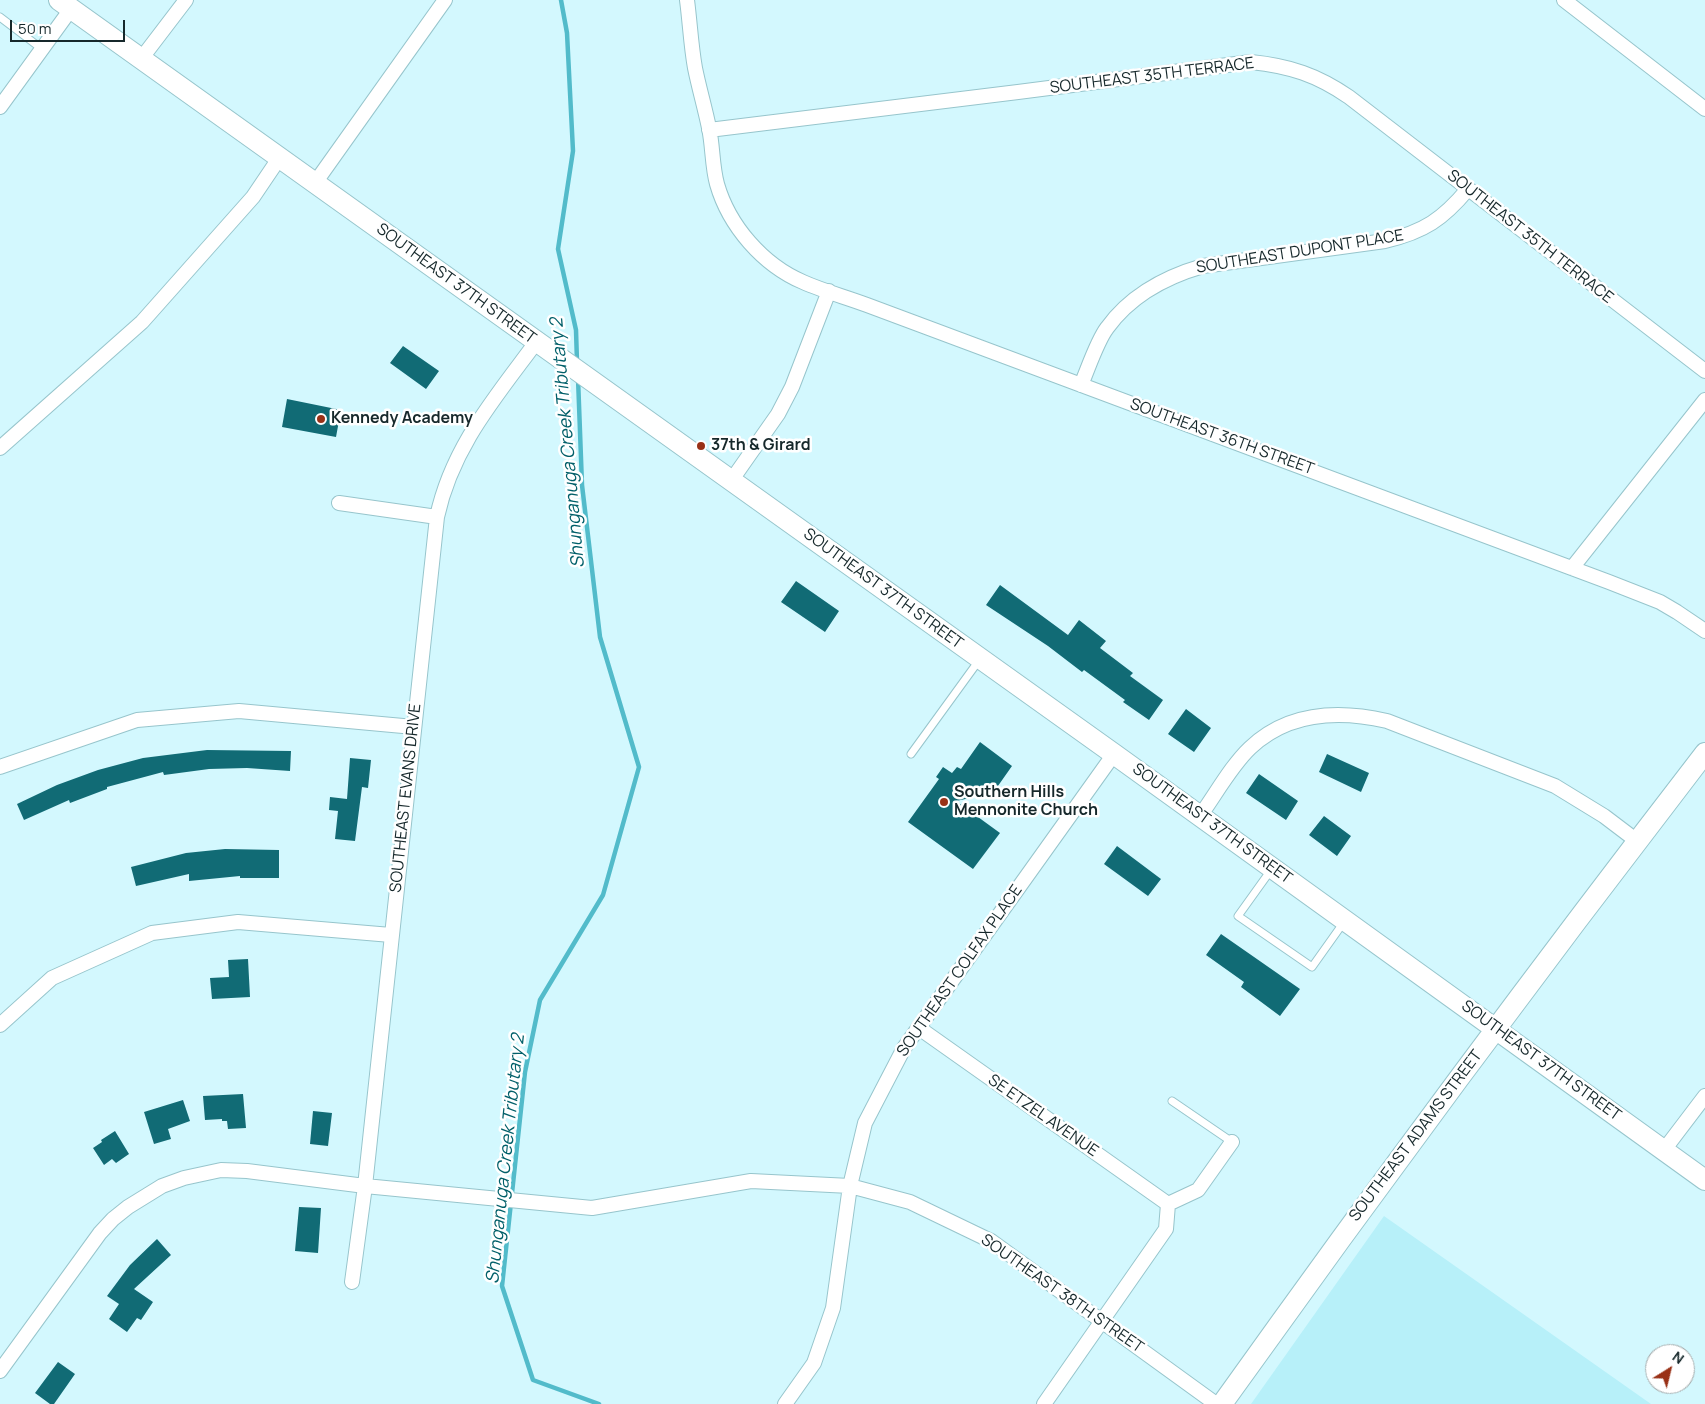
<!DOCTYPE html>
<html>
<head>
<meta charset="utf-8">
<style>
  body { margin:0 }
  #map { position:relative; width:1705px; height:1404px; overflow:hidden; background:#d3f8fe; font-family:Manrope,sans-serif }
  canvas { display:block }
  .north { position:absolute; left:1645px; top:1344px; width:50px; height:50px; box-sizing:border-box; background:#fff; border:1px solid #a2a9aa; border-radius:50%; rotate:36deg; font-size:14px; font-weight:700; line-height:20px; text-align:center; color:#16282b }
  .north::after { content:''; display:block; margin:auto; width:18px; height:22px; background:#993117; clip-path:polygon(50% 0,100% 100%,50% 72%,0 100%) }
  .scale { position:absolute; left:10px; top:20px; width:115px; height:22px; box-sizing:border-box; border:2px solid #16282b; border-top:0; padding-left:6px; font-size:15px; line-height:18px; white-space:nowrap; color:#16282b; -webkit-text-stroke:4px #fff; paint-order:stroke }
</style>
</head>
<body>
<div id="map">
<canvas width="1705" height="1404"></canvas>
<div class="north">N</div>
<div class="scale">50 m</div>
</div>
<script>
const c = document.querySelector('canvas').getContext('2d');
c.lineJoin = 'round';
function paint(path, color) {
  c.fillStyle = color;
  c.fill(path, 'evenodd');
}
function stroke(path, color, width, dash) {
  c.strokeStyle = color;
  c.lineWidth = width;
  c.lineCap = dash ? 'butt' : 'round';
  c.setLineDash(dash || []);
  c.stroke(path);
}
function drawText(font, color, halo, rows, align = 'center') {
  c.font = font + ' Manrope,sans-serif';
  c.lineWidth = 5;
  c.setLineDash([]);
  c.textBaseline = 'middle';
  c.strokeStyle = halo;
  c.fillStyle = color;
  for (const [text, x, y, turn = 0] of rows) {
    c.save();
    c.translate(x, y);
    c.rotate((+turn || 0) * Math.PI / 180);
    c.textAlign = isNaN(turn) ? turn : align;
    if (halo) c.strokeText(text, 0, 0);
    c.fillText(text, 0, 0);
    c.restore();
  }
}
paint(new Path2D(`
  M1384 1216 1651 1404H1251Z`), '#b7f0f9');
stroke(new Path2D(`
  M561 0 567 33 573 151 558 249 576 330 577 362
  M578 378 582 485 600 637 639 767 603 895 540 1000 525 1072 502 1286 533 1380 599 1404`), '#52bbca', 4.5);
paint(new Path2D(`
  M403 346 439 371 426 389 390 363Z
  M287 399 341 410 336 437 282 427Z
  M796 581 839 611 825 632 781 602Z
  M1000 585 1068 635 1079 620 1106 641 1100 648 1133 673 1130 676 1163 700 1149 720 1123 702 1125 700 1084 670 1082 672 1048 646 986 605Z
  M1186 709 1211 728 1194 752 1168 734Z
  M980 742 1012 766 993 793 956 801 1000 833 973 869 908 822 939 779 936 777 943 767 952 773 957 767 961 769Z
  M207 750 291 751 290 771 247 768 209 769 164 775 163 772 107 787V789L70 803 69 800 24 820 17 804 57 785 98 770 143 758Z
  M1327 754 1369 773 1361 792 1319 772Z
  M350 758 371 760 368 788 362 787 355 841 335 839 338 811 329 810 330 797 347 799Z
  M1259 774 1298 801 1286 820 1246 793Z
  M1324 816 1351 836 1337 856 1309 835Z
  M1117 846 1161 879 1148 896 1104 864Z
  M225 849 279 850V878H240V876L189 881V874L136 886 131 867 186 853Z
  M1221 934 1300 989 1280 1016 1241 987 1244 982 1206 955Z
  M248 959 250 997 212 999 210 978 229 977 228 960Z
  M243 1094 246 1128 228 1129 227 1121H222V1119L205 1120 203 1096Z
  M183 1100 190 1121 168 1129 171 1139 154 1144 144 1112Z
  M313 1111 332 1113 328 1146 310 1144Z
  M115 1131 129 1154 116 1163 112 1159 104 1165 93 1148 102 1142 101 1140Z
  M299 1207 321 1208 318 1253 295 1251Z
  M157 1239 171 1255 134 1289 153 1302 141 1320 137 1318 127 1332 109 1319 119 1304 107 1296 130 1265Z
  M58 1362 75 1374 54 1404H50L35 1393Z`), '#116b75');
const lane = new Path2D(`
  M0 17 42 49
  M911 754 980 659
  M1271 870 1238 916 1312 967 1344 922
  M1172 1101 1232 1142`);
const street = new Path2D(`
  M687 0C690 23 691 46 695 68 699 88 705 108 709 128 713 147 712 166 717 184 729 226 763 265 803 282 823 291 846 297 867 305L1609 582 1660 602 1677 612 1705 631
  M1564 0 1705 109
  M141 59 186 0
  M0 107 71 9
  M709 130 1018 92 1251 62C1290 66 1317 75 1349 97L1705 371
  M315 183 445 0
  M1081 385C1088 369 1097 341 1107 328 1130 296 1165 277 1203 266L1385 241C1424 232 1443 219 1468 189
  M0 448 142 322 253 197 280 157
  M731 481 778 414 792 387 829 291
  M339 503 437 517
  M1572 568 1705 400
  M0 767 137 720 239 711 414 727
  M1200 816C1216 794 1231 766 1250 748 1288 712 1339 710 1387 721L1555 786 1604 816 1637 841
  M0 1025 52 978 152 933 238 922 391 935
  M919 1028 1168 1204
  M1664 1150 1705 1096
  M1168 1204 1198 1190 1232 1142
  M352 1282 365 1186 437 517C452 447 495 398 537 341
  M0 1371 100 1233 113 1219 128 1207 162 1186 184 1178 221 1170 247 1171 365 1186 592 1208 751 1181 850 1186 910 1202 991 1241 1216 1404
  M785 1404 814 1363 833 1308 850 1186 865 1123 904 1048 1114 754
  M1044 1404 1166 1229 1168 1204`);
const secondary = new Path2D(`
  M59 0 1114 754 1705 1180
  M1222 1404C1379 1184 1540 967 1705 753`);
stroke(lane, '#97c5cc', 9);
stroke(street, '#97c5cc', 16);
stroke(secondary, '#97c5cc', 22);
stroke(lane, '#fff', 7);
stroke(street, '#fff', 14);
stroke(secondary, '#fff', 20);
for (const [x, y, r, color] of [
  [321,419,5,"#993117"],
  [701,446,5,"#993117"],
  [944,802,5,"#993117"]
]) {
  const dot = new Path2D();
  dot.arc(x, y, r, 0, 2 * Math.PI);
  c.fillStyle = color;
  c.fill(dot);
  stroke(dot, '#fff', 2);
}
drawText('16px', '#16282b', '#fff', [
  ["SOUTHEAST 35TH TERRACE",1152,76,-7],
  ["SOUTHEAST 35TH TERRACE",1530,237,38],
  ["SOUTHEAST DUPONT PLACE",1300,252,-9],
  ["SOUTHEAST 37TH STREET",456,284,36],
  ["SOUTHEAST 36TH STREET",1222,437,20],
  ["SOUTHEAST 37TH STREET",883,589,36],
  ["SOUTHEAST EVANS DRIVE",406,798,-84],
  ["SOUTHEAST 37TH STREET",1212,824,36],
  ["SOUTHEAST COLFAX PLACE",960,971,-55],
  ["SOUTHEAST 37TH STREET",1541,1061,36],
  ["SE ETZEL AVENUE",1043,1116,35],
  ["SOUTHEAST ADAMS STREET",1416,1136,-53],
  ["SOUTHEAST 38TH STREET",1062,1294,35]
]);
drawText('bold 16px', '#16282b', '#fff', [
  ["Kennedy Academy",331,419],
  ["37th & Girard",711,446],
  ["Southern Hills",954,793],
  ["Mennonite Church",954,811]
], 'left');
drawText('italic 18px', '#005f69', '#fff', [
  ["Shunganuga Creek Tributary 2",568,443,-95],
  ["Shunganuga Creek Tributary 2",506,1159,-84]
]);
</script>
</body>
</html>
